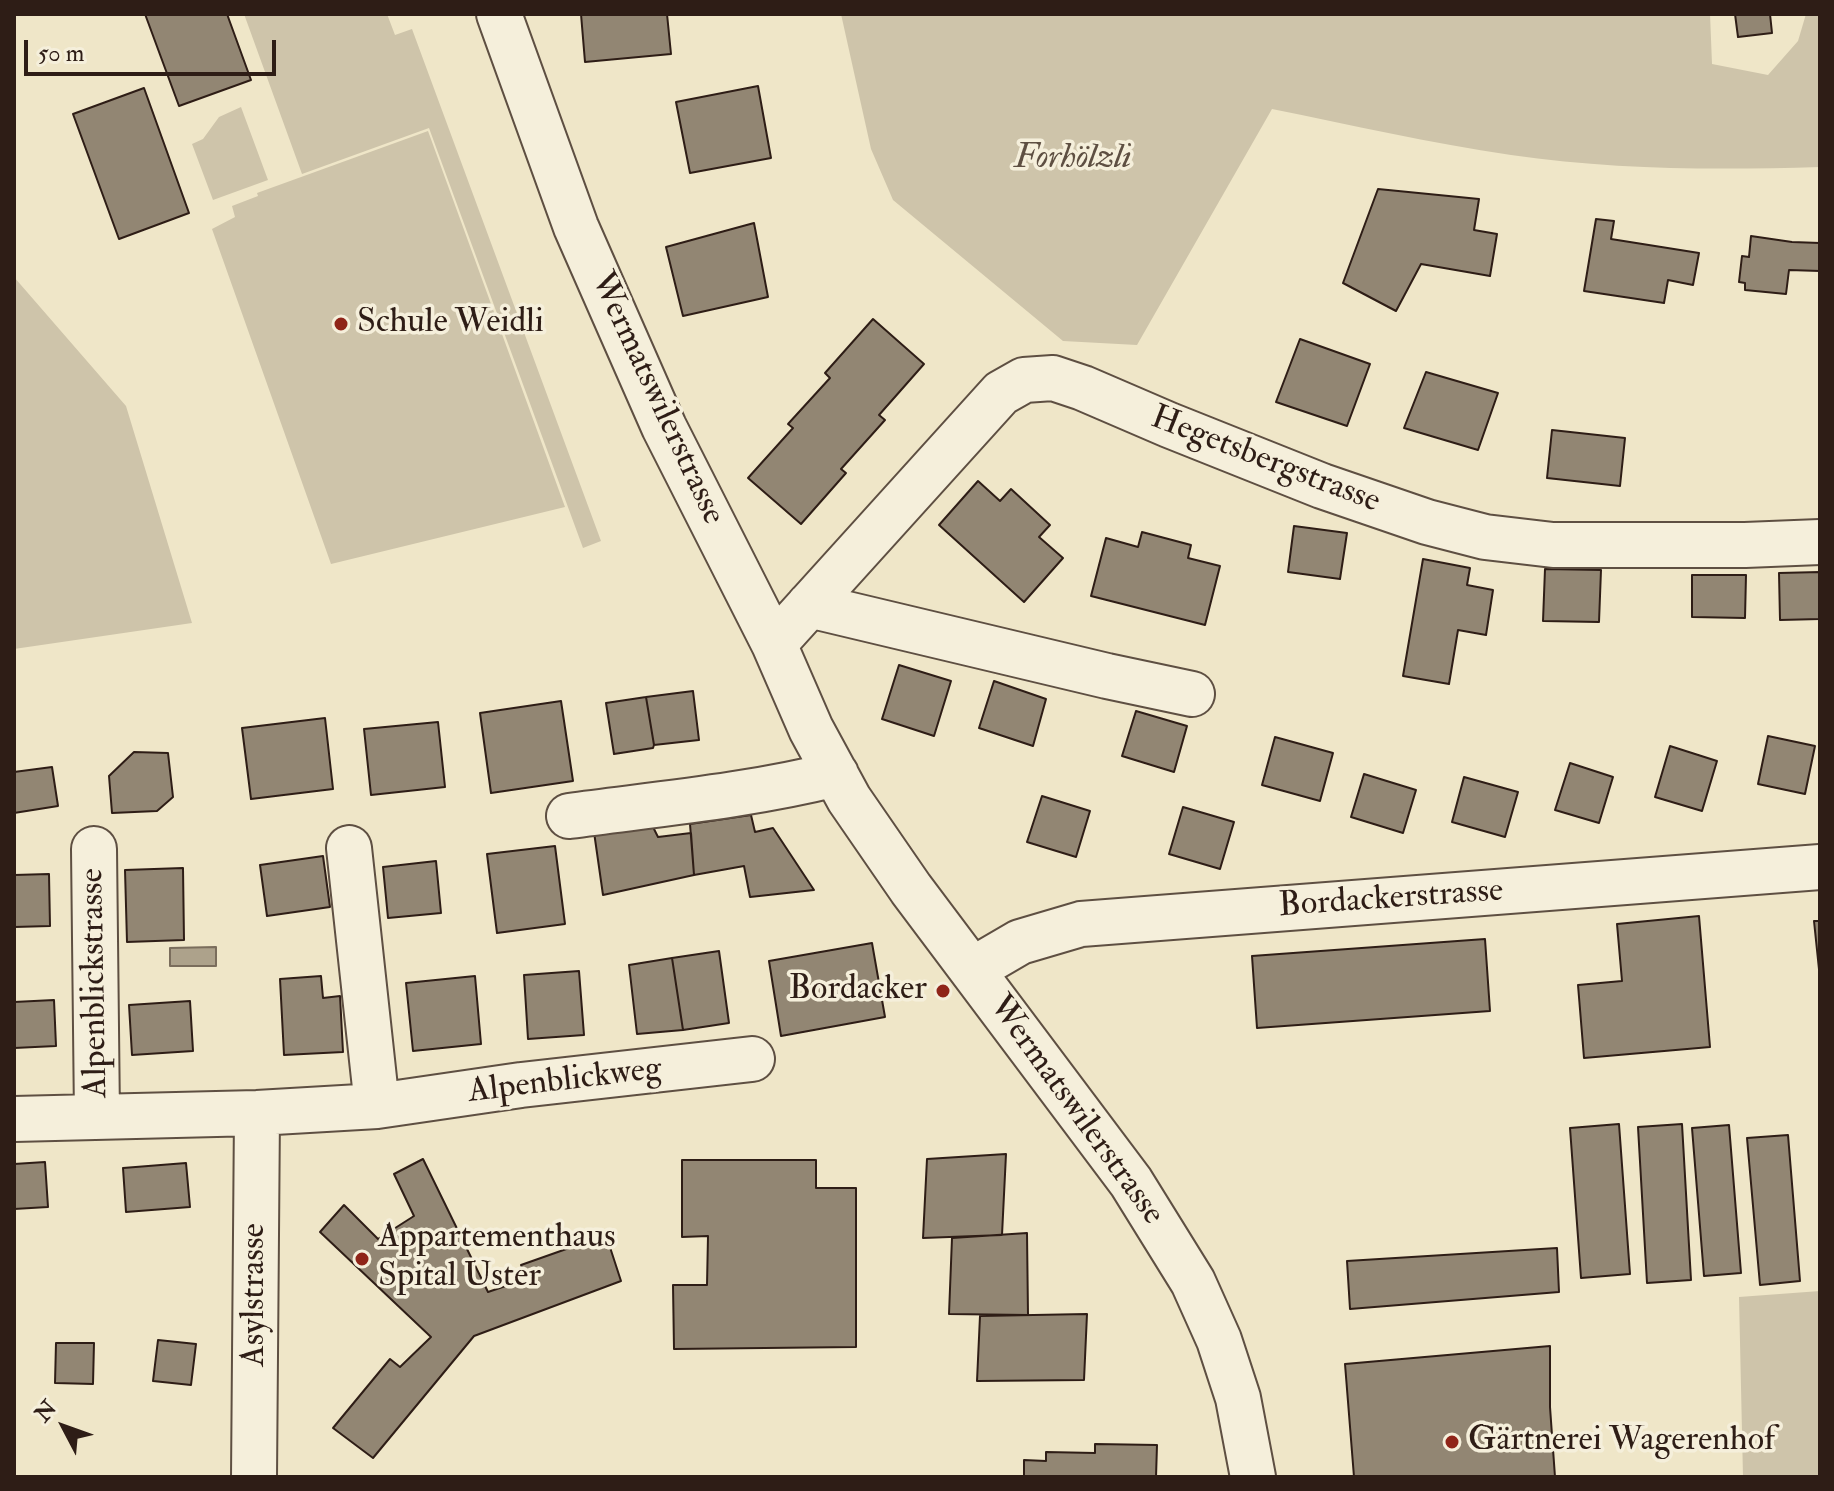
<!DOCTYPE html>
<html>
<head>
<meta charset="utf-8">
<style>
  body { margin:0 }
  #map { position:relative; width:1834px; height:1491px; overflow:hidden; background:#efe6c8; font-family:"IM FELL Double Pica",serif }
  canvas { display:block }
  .frame { position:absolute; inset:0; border:16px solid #2e1d16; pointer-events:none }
  .north { position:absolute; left:24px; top:1387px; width:80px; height:80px; -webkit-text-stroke:6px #f5efdb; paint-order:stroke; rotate:311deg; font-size:22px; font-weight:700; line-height:32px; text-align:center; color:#2e1d16 }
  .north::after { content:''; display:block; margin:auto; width:28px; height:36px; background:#2e1d16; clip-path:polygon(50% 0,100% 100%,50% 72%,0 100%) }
  .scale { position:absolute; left:24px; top:40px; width:252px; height:36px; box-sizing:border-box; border:4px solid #2e1d16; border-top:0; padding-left:10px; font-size:24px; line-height:28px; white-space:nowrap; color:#2e1d16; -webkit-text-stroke:6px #f5efdb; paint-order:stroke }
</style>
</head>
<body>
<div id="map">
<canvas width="1834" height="1491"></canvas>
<div class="frame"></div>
<div class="north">N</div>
<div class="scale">50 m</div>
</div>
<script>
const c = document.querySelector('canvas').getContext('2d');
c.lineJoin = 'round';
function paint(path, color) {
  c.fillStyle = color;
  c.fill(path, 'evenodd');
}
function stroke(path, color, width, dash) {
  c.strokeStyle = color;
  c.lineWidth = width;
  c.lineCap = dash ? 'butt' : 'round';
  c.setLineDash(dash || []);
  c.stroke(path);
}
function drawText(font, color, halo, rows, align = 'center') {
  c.font = font + ' "IM FELL Double Pica",serif';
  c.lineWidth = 7;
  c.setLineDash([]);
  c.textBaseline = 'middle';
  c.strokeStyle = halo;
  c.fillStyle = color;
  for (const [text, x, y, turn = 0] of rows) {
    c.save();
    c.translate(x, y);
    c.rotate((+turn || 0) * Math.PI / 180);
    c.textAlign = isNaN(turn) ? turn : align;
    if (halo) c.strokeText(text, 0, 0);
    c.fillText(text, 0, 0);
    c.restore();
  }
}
paint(new Path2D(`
  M244 14H387L395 35 412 29 601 541 583 548 429 128 302 174Z
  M841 14H1710L1712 64 1768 75 1798 41 1806 14H1820V167C1716 170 1614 170 1511 155 1430 143 1351 125 1272 109L1137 345 1063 341 893 200 871 149Z
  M241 107 268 180 213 200 192 144 203 139 219 117Z
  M428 131 565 507 331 564 212 229 235 217 232 206 258 196 257 193Z
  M14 277 126 406 192 623 14 649Z
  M1820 1291V1477H1743L1739 1297Z`), '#cec4aa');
const water = new Path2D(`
  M216 947V966H170V948Z`);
paint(water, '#ada28b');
stroke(water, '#7a6d5c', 2);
const building = new Path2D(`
  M145 14H227L251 80 179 106Z
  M581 14H667L671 54 585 62Z
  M1735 14H1770L1772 33 1738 37Z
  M758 86 771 158 690 173 676 102Z
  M144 88 189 213 119 239 73 114Z
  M1378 189 1479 199 1474 230 1497 234 1490 276 1421 264 1396 311 1343 283Z
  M1596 219 1614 221 1611 239 1699 253 1693 285 1668 280 1664 303 1584 291Z
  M754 223 768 297 683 316 666 247Z
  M1751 236 1792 242 1820 243V271L1789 270 1786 294 1745 290V283L1739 282 1742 256 1749 257Z
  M873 319 924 364 879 415 885 420 841 469 846 473 801 524 748 478 793 428 788 424 830 378 825 373Z
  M1300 339 1370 364 1347 426 1276 402Z
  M1426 372 1498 393 1478 450 1404 428Z
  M1552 430 1625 438 1620 486 1547 478Z
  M978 481 1000 501 1011 489 1050 525 1039 537 1063 558 1024 602 939 525Z
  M1294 526 1347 533 1340 579 1288 572Z
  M1142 532 1191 545 1188 558 1220 566 1205 625 1091 596 1106 538 1138 547Z
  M1423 559 1470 568 1467 585 1493 590 1486 635 1458 630 1449 684 1403 676Z
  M1545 569 1601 570 1599 622 1543 621Z
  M1820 572V619L1780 620 1779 573Z
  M1692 575H1746L1745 618 1692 617Z
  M899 665 951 681 934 736 882 719Z
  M994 681 1046 699 1033 746 979 728Z
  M693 691 699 740 654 745 646 697Z
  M646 697 654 745 653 748 614 754 606 703Z
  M561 701 573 781 491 793 480 713Z
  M1136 711 1187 726 1174 772 1122 756Z
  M325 718 333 789 251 799 242 728Z
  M438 722 445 787 371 795 364 729Z
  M1768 736 1815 746 1805 794 1758 784Z
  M1275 737 1333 753 1320 801 1262 785Z
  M1670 746 1717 761 1702 811 1655 797Z
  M134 752 168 753 173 797 157 811 112 813 109 776Z
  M1570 763 1613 777 1599 823 1555 810Z
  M52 767 58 806 14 813V772Z
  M1364 774 1416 790 1403 833 1351 817Z
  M1464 777 1518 792 1505 837 1452 822Z
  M1042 796 1090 811 1076 857 1027 842Z
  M1183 807 1234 822 1220 869 1169 854Z
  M751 815 755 832 773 828 814 890 750 897 744 866 694 875 690 824Z
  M651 823 658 837 691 833 694 875 603 895 594 832Z
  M555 846 565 924 497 933 487 854Z
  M323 856 330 907 267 916 260 865Z
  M436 861 441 913 388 918 383 867Z
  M183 868 184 940 127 942 125 870Z
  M49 874 50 926 14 927V875Z
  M1699 916 1710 1047 1584 1058 1578 985 1622 981 1617 924Z
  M1814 921H1820V979Z
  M1485 939 1490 1011 1257 1028 1252 956Z
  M872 943 885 1017 781 1036 769 961Z
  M719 951 729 1023 683 1030 672 958Z
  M672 958 683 1030 637 1034 629 965Z
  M579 971 584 1035 528 1039 524 975Z
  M321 976 323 998 340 996 343 1052 284 1055 280 979Z
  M475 976 481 1044 413 1051 406 983Z
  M54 1000 56 1046 14 1048V1002Z
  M190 1001 193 1051 132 1055 129 1005Z
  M1619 1124 1630 1274 1581 1278 1570 1128Z
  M1682 1124 1691 1280 1647 1283 1638 1127Z
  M1729 1125 1741 1273 1704 1276 1692 1128Z
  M1788 1135 1800 1281 1760 1285 1747 1138Z
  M1006 1154 1002 1235 923 1238 927 1159Z
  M423 1159 488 1292 526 1279 521 1265 606 1235 621 1281 474 1336 373 1458 333 1428 390 1359 400 1367 431 1337 320 1232 344 1205 378 1239 414 1216 394 1174Z
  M682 1160H816V1188H856V1347L674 1349 673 1285H707L708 1236 682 1237Z
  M45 1162 48 1207 14 1209V1164Z
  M186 1163 190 1207 126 1212 123 1168Z
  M1027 1233 1028 1315 949 1314 952 1238Z
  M1557 1248 1559 1292 1350 1309 1347 1261Z
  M1087 1314 1084 1380 977 1381 980 1316Z
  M158 1340 196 1344 191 1385 153 1381Z
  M56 1343H94L93 1384 55 1383Z
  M1550 1346V1407L1555 1477H1354L1345 1364Z
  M1095 1444 1157 1445 1156 1477H1024V1460L1046 1461V1452L1095 1453Z`);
paint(building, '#928673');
stroke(building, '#2e1d16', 2);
const minor = new Path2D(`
  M499 14 576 227 664 427 774 644 811 729 849 799 911 889 1131 1182 1193 1282 1219 1340 1238 1398 1253 1477
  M809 605 1107 676 1192 694
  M774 644 1001 393 1024 380 1053 378 1083 388 1169 425 1322 486 1427 522 1485 537 1553 545H1745L1820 542
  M569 816C658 804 748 796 836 774
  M349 848 377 1106
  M94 849 97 1117
  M972 970 1020 942 1081 924 1820 867
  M14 1119 257 1113 377 1106 521 1085 752 1059
  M254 1477 257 1113`);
stroke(minor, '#5e4f42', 48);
stroke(minor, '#f5efdb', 44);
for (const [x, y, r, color] of [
  [341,324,8,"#8f2418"],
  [943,991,8,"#8f2418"],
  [362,1259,8,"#8f2418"],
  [1452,1442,8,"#8f2418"]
]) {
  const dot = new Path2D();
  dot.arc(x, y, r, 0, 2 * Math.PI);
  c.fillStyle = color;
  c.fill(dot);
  stroke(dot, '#f5efdb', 3);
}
drawText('italic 34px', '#5e4f42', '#f5efdb', [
  ["Forhölzli",1073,160]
]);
drawText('34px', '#2e1d16', '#f5efdb', [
  ["Schule Weidli",357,324],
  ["Bordacker",927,991,"right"],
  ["Appartementhaus",378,1239],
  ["Spital Uster",378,1278],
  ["Gärtnerei Wagerenhof",1468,1442]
], 'left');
drawText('34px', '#2e1d16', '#f5efdb', [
  ["Wermatswilerstrasse",656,399,65],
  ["Hegetsbergstrasse",1265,461,21],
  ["Bordackerstrasse",1391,900,-4],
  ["Alpenblickstrasse",96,983,-91],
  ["Alpenblickweg",565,1082,-7],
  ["Wermatswilerstrasse",1075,1111,54],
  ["Asylstrasse",256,1295,-90]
]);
</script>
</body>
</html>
